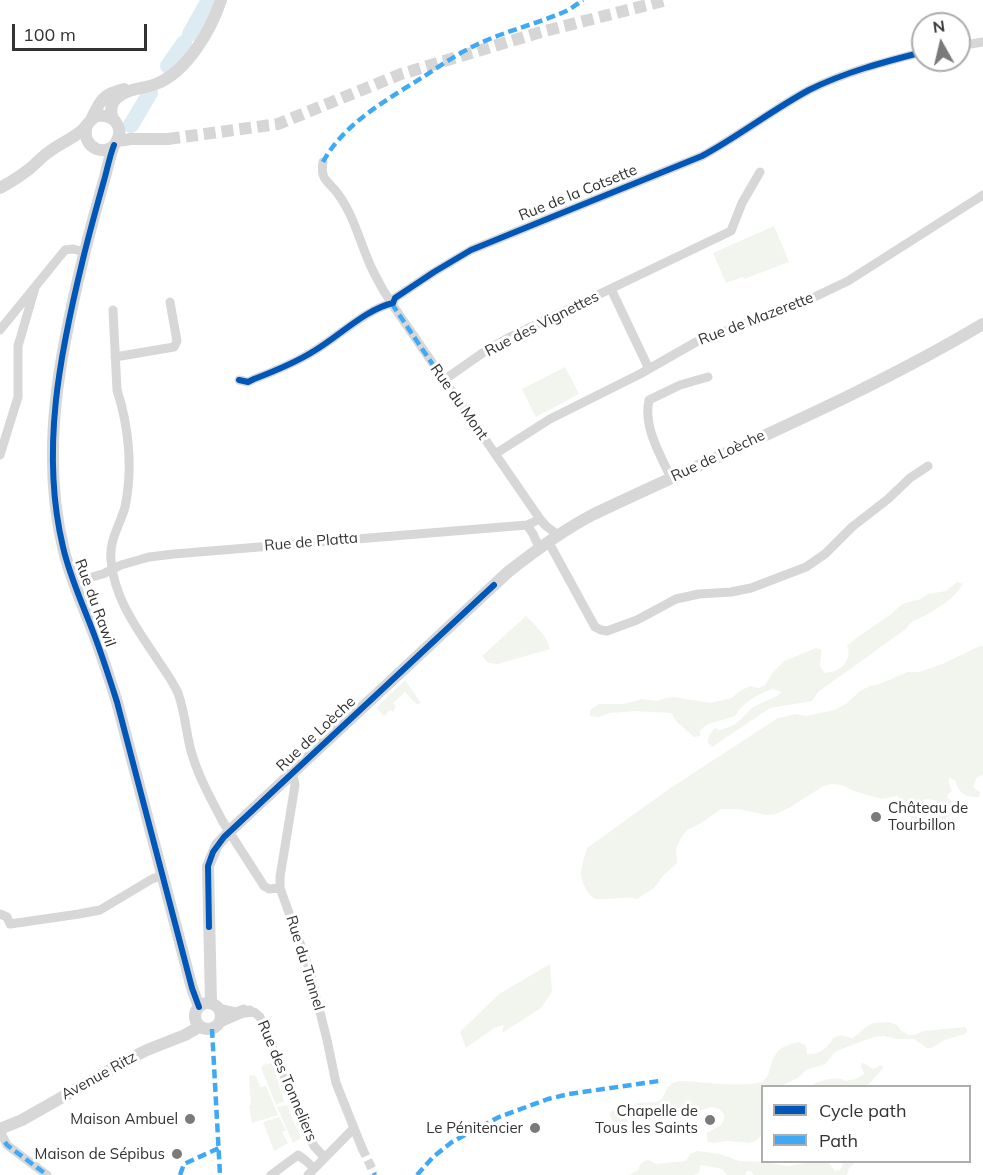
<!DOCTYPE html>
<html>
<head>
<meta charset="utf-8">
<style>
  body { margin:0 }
  #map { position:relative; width:983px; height:1175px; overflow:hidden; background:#fff; font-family:Mulish,sans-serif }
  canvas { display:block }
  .legend { position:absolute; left:761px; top:1085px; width:210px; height:78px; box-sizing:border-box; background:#fff; border:2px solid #adadad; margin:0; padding:8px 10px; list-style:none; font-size:18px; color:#333 }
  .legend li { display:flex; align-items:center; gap:12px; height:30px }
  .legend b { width:30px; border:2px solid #adadad }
  .north { position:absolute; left:911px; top:12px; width:60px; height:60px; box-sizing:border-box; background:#fff; border:2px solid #adadad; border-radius:50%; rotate:352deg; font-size:16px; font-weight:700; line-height:24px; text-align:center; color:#333 }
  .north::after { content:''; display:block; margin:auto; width:21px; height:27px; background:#7a7a7a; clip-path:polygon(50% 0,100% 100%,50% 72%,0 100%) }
  .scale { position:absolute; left:12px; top:24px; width:135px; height:27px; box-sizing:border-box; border:3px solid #333; border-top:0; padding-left:8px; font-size:18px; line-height:21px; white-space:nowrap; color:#333; -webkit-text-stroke:4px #fff; paint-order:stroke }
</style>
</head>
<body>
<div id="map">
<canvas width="983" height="1175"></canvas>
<ul class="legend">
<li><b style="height:8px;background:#0057b8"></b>Cycle path</li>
<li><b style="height:8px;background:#3fa9f5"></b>Path</li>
</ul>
<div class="north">N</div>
<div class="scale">100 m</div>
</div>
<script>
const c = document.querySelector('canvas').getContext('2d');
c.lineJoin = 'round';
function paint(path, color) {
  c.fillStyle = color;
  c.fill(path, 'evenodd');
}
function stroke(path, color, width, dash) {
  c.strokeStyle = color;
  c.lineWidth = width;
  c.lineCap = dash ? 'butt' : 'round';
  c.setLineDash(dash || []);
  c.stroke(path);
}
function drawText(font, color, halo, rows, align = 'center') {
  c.font = font + ' Mulish,sans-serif';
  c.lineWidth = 6;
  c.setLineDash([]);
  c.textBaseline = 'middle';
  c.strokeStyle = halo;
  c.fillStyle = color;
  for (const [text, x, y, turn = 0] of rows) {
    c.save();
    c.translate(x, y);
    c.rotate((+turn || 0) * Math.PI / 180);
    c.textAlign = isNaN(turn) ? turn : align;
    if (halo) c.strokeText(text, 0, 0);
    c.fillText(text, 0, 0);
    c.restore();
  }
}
paint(new Path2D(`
  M774 226 789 262 744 279 743 277 726 283 713 253Z
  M565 367 579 394 536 417 522 389Z
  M957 582 963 584C955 598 940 607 926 615 918 619 910 621 906 629L818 692 812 701 770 708 712 747 708 743C708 737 710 733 715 728L720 730C726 728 733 726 738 722 743 718 747 712 752 708 761 702 776 698 782 692L773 689C758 694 743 702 735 716L708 724 700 730V736L694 737 677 722 671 713 635 711 610 713 599 717 590 716V710L599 704H624L642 699 657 701 666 698 674 697 710 703 732 698 738 692 750 686 759 688 765 685 773 672 784 661 816 648 822 650C821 659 817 666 825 673 826 673 835 671 835 671 845 667 852 656 847 646L856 638 890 615 902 604 921 599 928 594 946 591Z
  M526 616C536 627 547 635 550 649L498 664 488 663 482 656Z
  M980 646H983V775L977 777 973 787 980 792 979 797C965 798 958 792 955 780L949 778V784L952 791 948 794 947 798 960 805V810L946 818 932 829 924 830 925 822 929 816 937 818 941 815 943 808 939 801 927 799 923 800 925 808 919 816 918 825 912 821 905 804 897 796 882 799 854 791 842 785 831 784 822 787 789 808 775 814 766 815 737 809H721L701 823 687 830 681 838 676 848 677 863 663 876 654 888 637 899C622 896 611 900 598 899 588 899 581 881 581 872 582 864 585 855 587 848L672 787 778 718 796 714 806 716 834 710 846 704 860 691 870 686 879 684 908 672H919L940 665Z
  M405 680 421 703 416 704 405 692 393 703 396 706 393 712 390 710 384 716 376 708Z
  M550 964 552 992 541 1008 502 1033 504 1025 494 1028 466 1048 460 1032 499 994Z
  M889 1022 897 1025 901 1031 909 1035H914L924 1031 964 1027 967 1029V1032L965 1034 947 1039 931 1048H927L914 1039H897L884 1036 874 1037 836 1051 825 1064 806 1070 798 1078 781 1086H762V1135L757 1140 750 1143 727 1141 712 1143 708 1142 707 1138V1133L722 1124 724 1119V1114L719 1109 711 1107 698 1111 686 1112 671 1110 646 1112 629 1111 626 1114 628 1125 622 1127 615 1125 609 1114 612 1111 627 1108 638 1103 657 1102 662 1099 668 1087 673 1083 678 1081C696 1081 749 1089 763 1081 768 1077 768 1074 770 1069 775 1051 780 1046 799 1042L806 1046 807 1054C816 1055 824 1051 830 1043 833 1039 832 1038 838 1036 843 1034 848 1038 853 1038L866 1027 873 1023Z
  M272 1063 284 1101 276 1105 261 1068 263 1065Z
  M862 1063C871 1065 871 1073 880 1065L884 1067 867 1086H810C818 1082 830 1077 840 1079 847 1080 842 1082 850 1080 855 1080 859 1077 864 1074V1072L861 1067Z
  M255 1075 260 1087 266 1086 278 1115 252 1123 249 1106 251 1105 249 1076Z
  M287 1105C290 1115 296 1127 301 1138L293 1143 277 1107Z
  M279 1117 286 1130 282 1132 288 1143 274 1151 263 1122Z
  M697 1151 720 1154 739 1161 764 1162 787 1166 812 1162H828L835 1171 840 1170 844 1162H856L849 1168 847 1175H754L751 1171H747L745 1175H727L722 1169 702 1165 700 1166 699 1173 694 1175H629L638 1170 641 1163 645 1161 648 1160 656 1164 686 1161 690 1154Z`), '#f1f5ed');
stroke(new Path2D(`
  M190 34 209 0
  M168 66 184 43
  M131 125 150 93`), '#ddebf3', 16);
stroke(new Path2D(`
  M362 1148 374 1173`), '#d6d6d6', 9, [9, 4.5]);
stroke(new Path2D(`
  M168 139 278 124 401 74 541 32 667 0`), '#d6d6d6', 12, [12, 6]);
stroke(new Path2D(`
  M959 46 983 42
  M323 162C320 181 328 180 338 194 356 218 361 249 375 275 379 282 382 289 387 296 390 300 393 302 394 307L540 519 546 526 558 535
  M611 289 649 369
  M113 310 117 390C129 427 133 469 125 507 120 525 109 540 111 560 114 599 138 630 159 662 166 672 173 682 178 693 185 712 186 732 191 751 198 776 211 799 223 822
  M0 330 65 250 73 249 85 252
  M115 357 174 347 177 341 170 302
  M239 380 248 382 254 379C275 371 295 363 314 351 338 337 366 309 393 303L395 298 434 272 471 250 702 156C739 136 772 110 809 90 845 72 884 62 923 52
  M444 380 484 352 508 338 731 231 742 203 760 172
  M495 454 550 419 640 374 696 342 806 301 848 281 983 195
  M0 455 18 397V346L35 288
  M671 478C660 454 643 427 649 400L680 385 708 377
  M527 525 533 534 539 547
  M548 541 595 627 601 630 607 631 637 620 676 599 699 594 731 592 751 588 806 567 825 554 852 527 888 499 910 478 928 466
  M74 582 103 574 121 565 149 557 174 554 527 525 540 519
  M291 774 294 779 295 785 280 877V888L309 968 327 1040 336 1083 362 1148
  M237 844 264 886 269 889 280 888
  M0 914 7 917 10 924 79 914 100 910 152 879 163 875
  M218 1008 236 1012 244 1009
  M246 1013 254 1012 260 1017 269 1041 280 1063 284 1072 286 1085 301 1119 314 1146 324 1157
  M220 1023 250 1010
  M0 1131 7 1145 47 1175
  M271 1175 298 1155 305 1160 314 1168
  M308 1175 354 1128`), '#d7d7d7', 9);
stroke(new Path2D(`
  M113 119C110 111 110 104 117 98 127 88 144 89 156 84 187 72 211 30 221 0
  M91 120C100 101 102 94 124 89
  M117 141 131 139H168
  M114 145C109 158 107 171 103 184 96 209 89 234 83 259 60 353 40 451 63 547 70 578 84 607 95 637 103 658 110 680 117 702L192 988 199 1007
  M0 188C9 183 19 177 28 170 35 165 41 157 49 152 59 144 70 140 80 132 86 127 90 119 97 116 104 115 110 116 115 121 119 126 121 133 118 138 111 160 79 150 87 125
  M195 1016a13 13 0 1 1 26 0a13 13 0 1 1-26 0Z
  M211 1003 208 866 217 845 232 829 508 572C536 550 563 530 594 514 724 452 859 398 983 324
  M0 1129 22 1120 131 1058 147 1050 185 1035 199 1027`), '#d7d7d7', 12);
stroke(new Path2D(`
  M223 822 237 844`), '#d7d7d7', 9);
stroke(new Path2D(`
  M323 162C343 124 388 99 423 77 441 65 459 53 478 44 506 31 536 24 564 12 571 9 577 4 583 0
  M393 303 394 307 435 368
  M212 1029 220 1175
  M5 1142 7 1145 47 1175
  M374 1173 375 1175
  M180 1175 184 1164 219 1148
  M417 1175 433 1157 452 1142 499 1117 548 1099 569 1094 659 1081`), '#3fa9f5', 4.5, [9, 4.5]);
stroke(new Path2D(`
  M114 145C109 158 107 171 103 184 96 209 89 234 83 259 60 353 40 451 63 547 70 578 84 607 95 637 103 658 110 680 117 702L192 988 199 1007
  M239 380 248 382 254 379C275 371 295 363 314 351 338 337 366 309 393 303L395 298 434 272 471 250 702 156C739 136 772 110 809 90 845 72 884 62 923 52
  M209 927 208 866 213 852 224 837 494 585`), '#0057b8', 6);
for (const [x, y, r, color] of [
  [876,817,6,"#7a7a7a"],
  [190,1119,6,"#7a7a7a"],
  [710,1120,6,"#7a7a7a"],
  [535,1128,6,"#7a7a7a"],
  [177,1154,6,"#7a7a7a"]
]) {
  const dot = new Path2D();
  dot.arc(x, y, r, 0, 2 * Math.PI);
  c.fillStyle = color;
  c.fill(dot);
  stroke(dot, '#fff', 2);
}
drawText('15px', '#333', '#fff', [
  ["Rue de la Cotsette",578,193,-22],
  ["Rue de Mazerette",756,319,-21],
  ["Rue des Vignettes",542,324,-27],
  ["Rue du Mont",459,402,55],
  ["Rue de Loèche",718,456,-25],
  ["Rue de Platta",311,542,-5],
  ["Rue du Rawil",95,603,70],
  ["Rue de Loèche",316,734,-43],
  ["Rue du Tunnel",305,963,73],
  ["Avenue Ritz",99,1076,-29],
  ["Rue des Tonneliers",287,1081,67]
]);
drawText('15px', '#333', '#fff', [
  ["Château de",888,808,"left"],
  ["Tourbillon",888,825,"left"],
  ["Chapelle de",698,1111],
  ["Tous les Saints",698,1128],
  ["Maison Ambuel",178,1119],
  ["Le Pénitencier",523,1128],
  ["Maison de Sépibus",165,1154]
], 'right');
</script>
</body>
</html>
